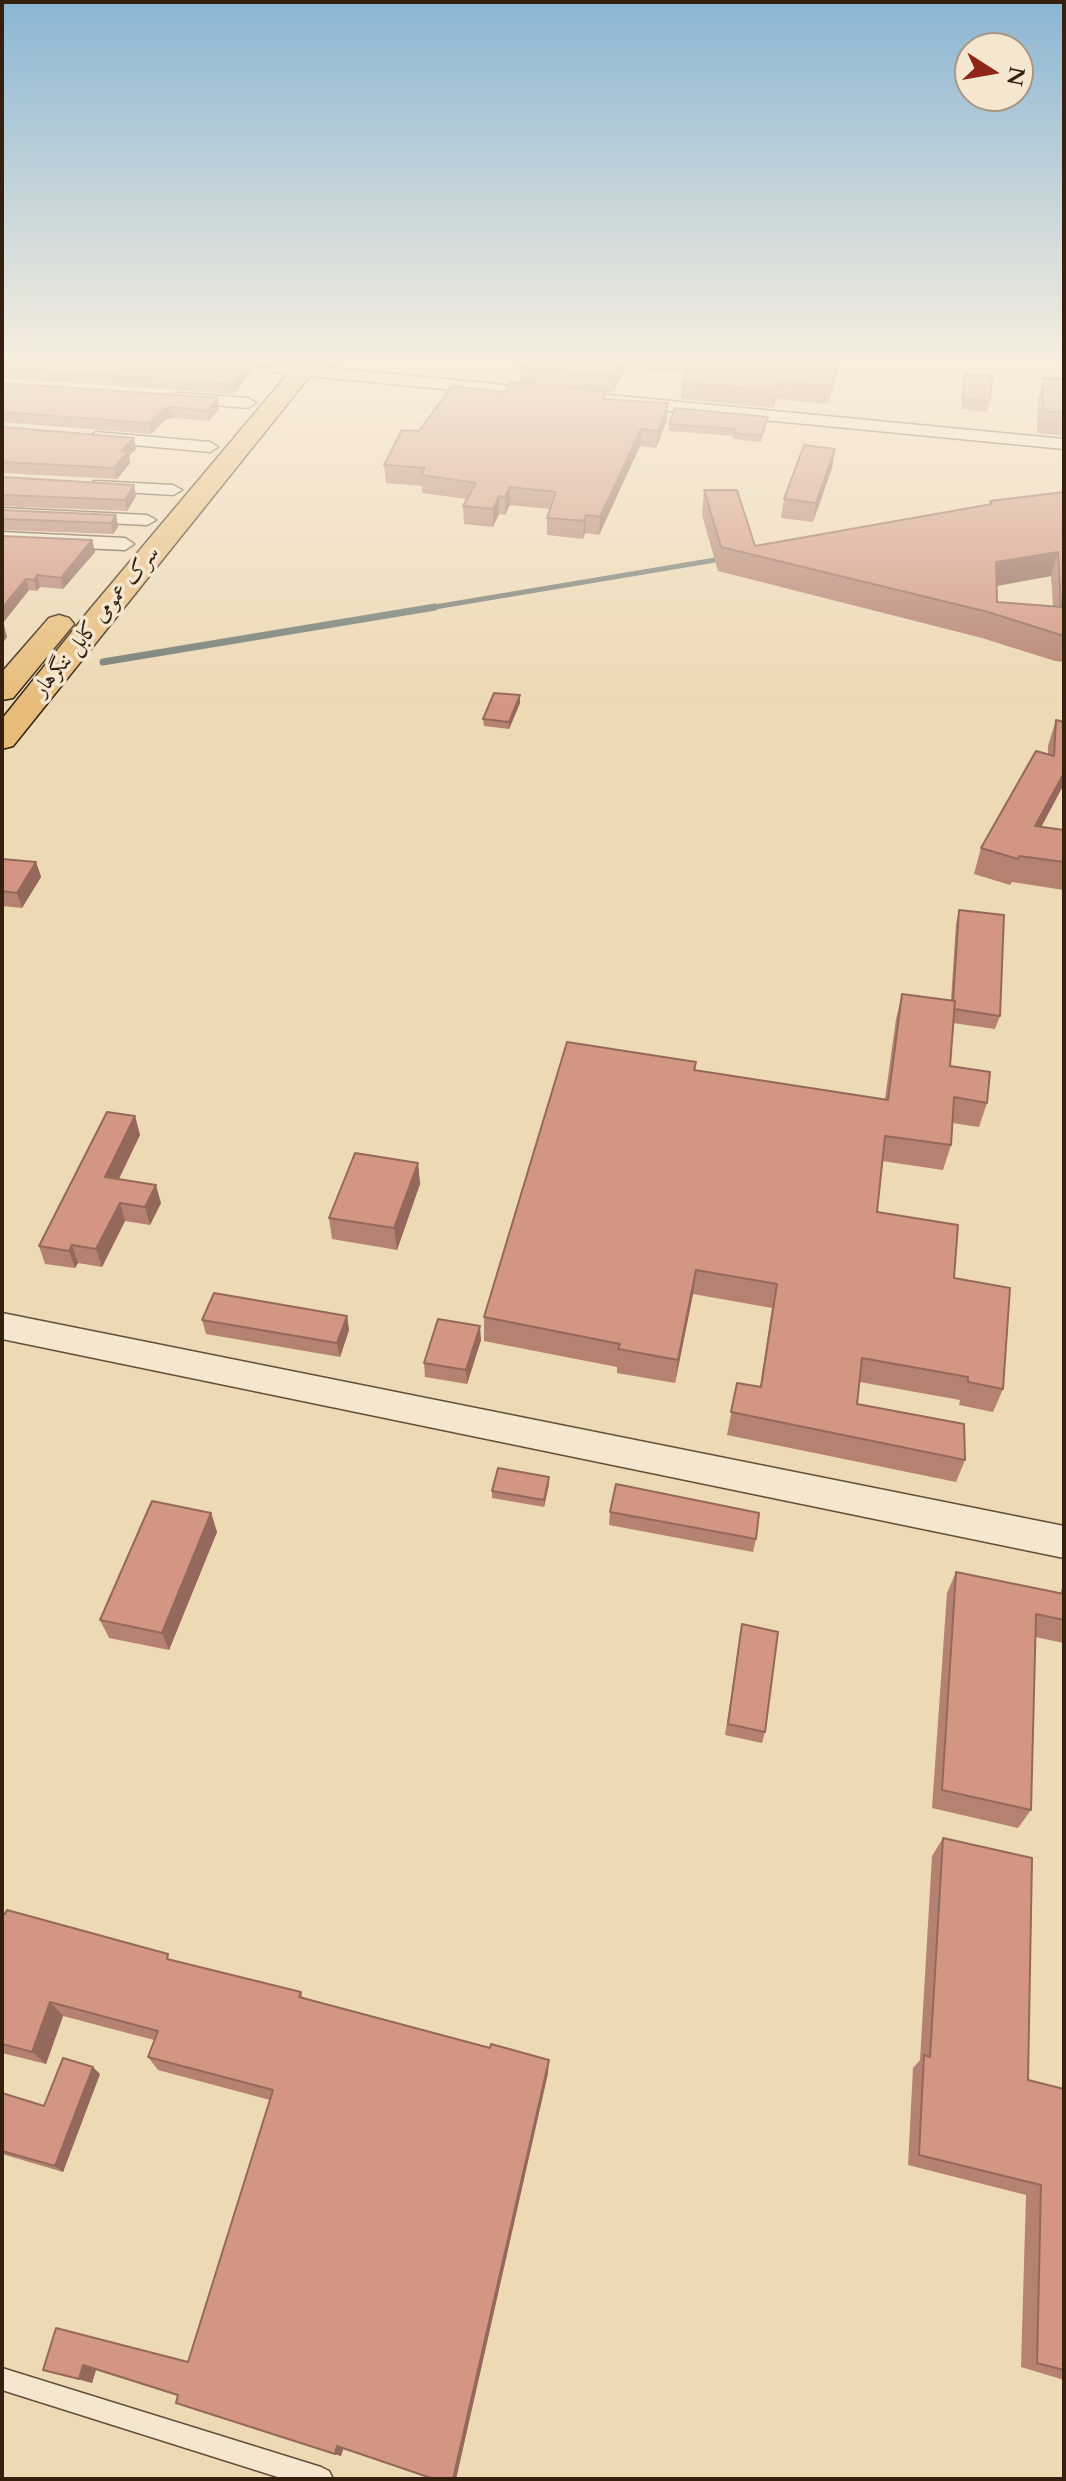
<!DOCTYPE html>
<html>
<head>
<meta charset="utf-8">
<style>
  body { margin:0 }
  #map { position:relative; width:1066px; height:2481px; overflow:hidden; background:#eed9b5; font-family:Cardo,serif }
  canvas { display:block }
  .frame { position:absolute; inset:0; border:4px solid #352010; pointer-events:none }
  .north { position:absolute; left:954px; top:32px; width:80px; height:80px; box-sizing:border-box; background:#f4e6cf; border:2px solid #a89783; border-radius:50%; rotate:101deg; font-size:22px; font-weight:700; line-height:32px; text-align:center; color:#352010 }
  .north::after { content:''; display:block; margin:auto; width:28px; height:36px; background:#8f2418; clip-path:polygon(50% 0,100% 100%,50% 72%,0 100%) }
</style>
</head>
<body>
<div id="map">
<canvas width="1066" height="2481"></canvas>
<div class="frame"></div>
<div class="north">N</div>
</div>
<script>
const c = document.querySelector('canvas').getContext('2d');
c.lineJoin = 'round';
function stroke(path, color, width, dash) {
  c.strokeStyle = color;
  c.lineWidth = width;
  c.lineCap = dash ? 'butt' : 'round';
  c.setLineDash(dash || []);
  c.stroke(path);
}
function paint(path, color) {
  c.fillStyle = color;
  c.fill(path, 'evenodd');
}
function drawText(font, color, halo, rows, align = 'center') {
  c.font = font + ' Cardo,Amiri,serif';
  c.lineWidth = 7;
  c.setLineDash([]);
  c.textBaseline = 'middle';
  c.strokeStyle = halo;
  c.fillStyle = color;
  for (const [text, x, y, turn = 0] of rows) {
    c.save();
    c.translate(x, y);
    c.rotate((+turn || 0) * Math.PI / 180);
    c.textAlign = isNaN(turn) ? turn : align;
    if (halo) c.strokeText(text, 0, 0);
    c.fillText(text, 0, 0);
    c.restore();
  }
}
stroke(new Path2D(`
  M423 609 727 558`), '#737b74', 5);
stroke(new Path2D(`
  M103 662 435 607`), '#737b74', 7);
const lane = new Path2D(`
  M2 2368 321 2467 329 2471 333 2479H284L2 2390Z`);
const street = new Path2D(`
  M199 357 281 358 286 360 288 364 1064 439V449L278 373 272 371 271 367 207 362Z
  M178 393 248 398 256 403 248 408 172 401 170 398Z
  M96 432 210 442 218 447 210 452 90 441 88 437Z
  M95 481 173 485 182 490 173 495 89 490 86 486Z
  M2 508 147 515 156 520 147 525 2 518Z
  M2 532 125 538 134 544 125 550 2 544Z
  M2 1313 1064 1526V1558L2 1339Z`);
const highway = new Path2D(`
  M302 357H325L13 746 2 749V719L91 608Z
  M59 615 69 618 74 624 13 698 2 700V672L49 618Z`);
stroke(lane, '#634e39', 3);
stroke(street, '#634e39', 3);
stroke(highway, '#352010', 3);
paint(lane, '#f4e6cf');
paint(street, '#f4e6cf');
paint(highway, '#e7bc7a');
paint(new Path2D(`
  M2 357 252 358 253 369 234 394 2 378Z
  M524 357H841L828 404 776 399 773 408 681 399 682 382 686 373 626 368 613 392H606V400L667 420 656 448 640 446 599 535 585 533 583 539 547 535V518L550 509 510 505 505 515 499 514 493 527 464 524 463 506 467 499 422 493V486L386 483 384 465 419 431 505 392 519 382V367Z
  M965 374 990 401 987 412 961 409Z
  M1043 378 1064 379V436L1037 433 1038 400Z
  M2 383 219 409 209 421 173 418 165 420 151 434 2 422Z
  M768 417 767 423 761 442 733 439V436L668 431 669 424Z
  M2 427 136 449 129 456 130 463 117 479 2 473Z
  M835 449 832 468 813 522 781 518 784 499Z
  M2 477 134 485 136 496 127 511 2 506Z
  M704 490 755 546 989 504 990 501 1064 492V662L1055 661 982 638 718 571 702 515ZM1051 576 1053 607 997 602V586Z
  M2 510 116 515 118 527 113 534 2 530Z
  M2 536 92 540 95 552 63 589 40 587 37 591 29 590 2 624Z
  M520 695V703L509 729 484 726 483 719Z
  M1056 720 1064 784 1041 827 1064 830V890L1012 882 1010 885 974 874 981 848 1048 754V746Z
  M2 859 36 862 41 877 22 908 2 906Z
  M959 910 1000 1016 995 1029 953 1023 950 1066 987 1103 979 1127 952 1123 951 1145 943 1170 882 1161 877 1212 954 1278 1003 1389 993 1412 959 1405 960 1400 860 1382 857 1404 965 1460 956 1482 727 1435 737 1383 760 1387 772 1308 693 1294 675 1383 617 1373V1367L484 1341V1317L696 1062 695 1070 885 1099 896 1019 902 994 951 1000 956 924Z
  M135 1116 140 1135 119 1179 161 1203 150 1225 125 1221 102 1267 78 1263 75 1268 45 1264 39 1246Z
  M418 1163 420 1184 397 1250 332 1239 329 1218Z
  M347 1316 349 1330 340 1357 206 1334 202 1320Z
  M481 1340 467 1384 425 1377 424 1363Z
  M549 1477V1484L544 1507 492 1498V1491Z
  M610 1512 756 1539 753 1552 609 1525Z
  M211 1513 217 1532 169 1650 109 1638 100 1620Z
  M956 1572 1061 1593V1590L1064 1584V1643L1035 1637 1031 1810 1018 1828 932 1808 947 1593Z
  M742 1624 765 1732 762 1743 725 1735Z
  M943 1838 1028 2080 1064 2089V2380L1021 2367 1026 2195 908 2165 913 2068 920 2060 932 1856Z
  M2 1913 172 1960 301 1992 303 1999 548 2073 456 2479H433L343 2449 341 2456 176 2403 178 2396 96 2370 92 2383 43 2370 188 2362 270 2100 158 2070 148 2057 154 2040 63 2016 46 2064 2 2053Z
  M100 2074 63 2172 2 2154V2093L44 2106Z`), '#b58171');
paint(new Path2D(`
  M623 357H626V368L613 392 614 376Z
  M838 357H841L828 404 831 387Z
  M252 358 253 369 234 394 232 384Z
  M778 382 776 399 773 408 775 391Z
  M218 398 219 409 209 421 207 411Z
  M668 403 667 420 656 448 658 431Z
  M171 407 173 418 165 420 151 434 149 423 164 409Z
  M641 429 640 446 599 535 600 517Z
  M134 438 136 449 129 456 130 463 117 479 114 468 121 451Z
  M835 449 832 468 813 522 816 503Z
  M134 485 136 496 127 511 125 500Z
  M510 487V505L505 515V497Z
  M499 496V514L493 527V509Z
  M116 515 118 527 113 534 111 523Z
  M586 515 585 533 583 539 584 521Z
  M92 540 95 552 63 589 61 578Z
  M1058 552 1051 576 990 587 996 562Z
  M37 575 40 587 37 591 34 580Z
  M26 579 29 590 2 624V608Z
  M4 625 7 637 2 644V628Z
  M520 695V703L509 729V722Z
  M1064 773V784L1028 852 1035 826Z
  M36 862 41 877 22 908 17 893Z
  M135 1116 140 1135 111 1195 105 1177Z
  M418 1163 420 1184 397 1250 394 1228Z
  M156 1185 161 1203 150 1225 145 1207Z
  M120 1203 125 1221 102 1267 96 1249Z
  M72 1245 78 1263 75 1268 69 1251Z
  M696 1270 693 1294 675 1383 678 1360Z
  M347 1316 349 1330 340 1357 337 1343Z
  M480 1326 481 1340 467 1384 466 1370Z
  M549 1477V1484L544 1507V1500Z
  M211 1513 217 1532 169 1650 162 1633Z
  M50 2002 63 2016 46 2064 32 2052Z
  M549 2060 548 2073 456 2479H453Z
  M93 2067 100 2074 63 2172 55 2166Z
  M83 2365 96 2370 92 2383 79 2379Z
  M337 2446 343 2449 341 2456 335 2454Z`), '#94695c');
const building = new Path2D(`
  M2 357H238L252 358 232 384 2 368Z
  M524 357H623L614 376 519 367Z
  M692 357H838L831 387 778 382 775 391 682 382Z
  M965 374 992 376 990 401 963 399Z
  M1043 378 1064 379V413L1043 411Z
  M510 382 606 391 602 399 668 403 658 431 641 429 600 517 586 515 584 521 547 518 556 492 510 487 505 497 499 496 493 509 463 506 476 483 421 475 425 468 384 465 402 430 419 431 452 386 505 392Z
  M2 383 218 398 207 411 171 407 164 409 149 423 2 412Z
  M675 408 768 417 761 436 734 433 735 429 669 424Z
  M2 427 134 438 121 451 128 452 114 468 2 462Z
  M804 445 835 449 816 503 784 499Z
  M2 477 134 485 125 500 2 495Z
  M704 490H737L755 546 992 504 990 501 1064 492V636L988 612 721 547ZM1058 552 1061 607 997 602 996 562Z
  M2 510 116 515 111 523 2 519Z
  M2 536 92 540 61 578 37 575 34 580 26 579 2 608Z
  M494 693 520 695 509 722 483 719Z
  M1056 720 1064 722V773L1035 826 1064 830V862L1019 856 1018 859 981 848 1036 751 1054 756Z
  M2 859 36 862 17 893 2 891Z
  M959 910 1004 915 1000 1016 954 1009 955 1001 953 1000Z
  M902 994 955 1001 950 1066 990 1072 987 1103 954 1097 951 1145 885 1136 877 1212 958 1225 954 1278 1010 1288 1003 1389 968 1382V1377L862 1358 857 1404 964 1424 965 1460 731 1412 737 1383 761 1387 777 1284 696 1270 678 1360 618 1349 620 1344 484 1317 567 1042 696 1062 694 1070 888 1100Z
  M107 1112 135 1116 105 1177 156 1185 145 1207 120 1203 96 1249 72 1245 69 1251 39 1246Z
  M355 1153 418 1163 394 1228 329 1218Z
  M214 1293 347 1316 337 1343 202 1320Z
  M438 1319 480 1326 466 1370 424 1363Z
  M498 1468 549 1477 544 1500 492 1491Z
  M616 1484 759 1513 756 1539 610 1512Z
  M152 1501 211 1513 162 1633 100 1620Z
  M956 1572 1064 1594V1620L1036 1614 1031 1810 942 1790Z
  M742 1624 778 1632 765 1732 728 1724Z
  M943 1838 1032 1858 1028 2080 1064 2089V2370L1037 2363 1041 2185 919 2155 924 2055 930 2057Z
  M7 1910 168 1954 167 1959 301 1992 299 1997 490 2048 491 2044 549 2060 453 2479H434L337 2446 335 2454 176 2403 178 2395 83 2365 79 2379 43 2370 56 2328 188 2362 273 2090 148 2057 158 2031 50 2002 32 2052 2 2044V1913L5 1914Z
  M63 2058 93 2067 55 2166 2 2151V2093L44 2106Z`);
paint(building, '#d39683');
stroke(building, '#94695c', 2);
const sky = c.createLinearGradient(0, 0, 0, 705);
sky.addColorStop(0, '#8ab6d4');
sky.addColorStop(0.51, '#f7eede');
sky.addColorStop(1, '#f7eede00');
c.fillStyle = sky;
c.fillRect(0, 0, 1066, 705);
drawText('22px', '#352010', '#f4e6cf', [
  ["سرک عمومی کابل ننگرهار",97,622,-51]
]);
</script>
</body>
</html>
